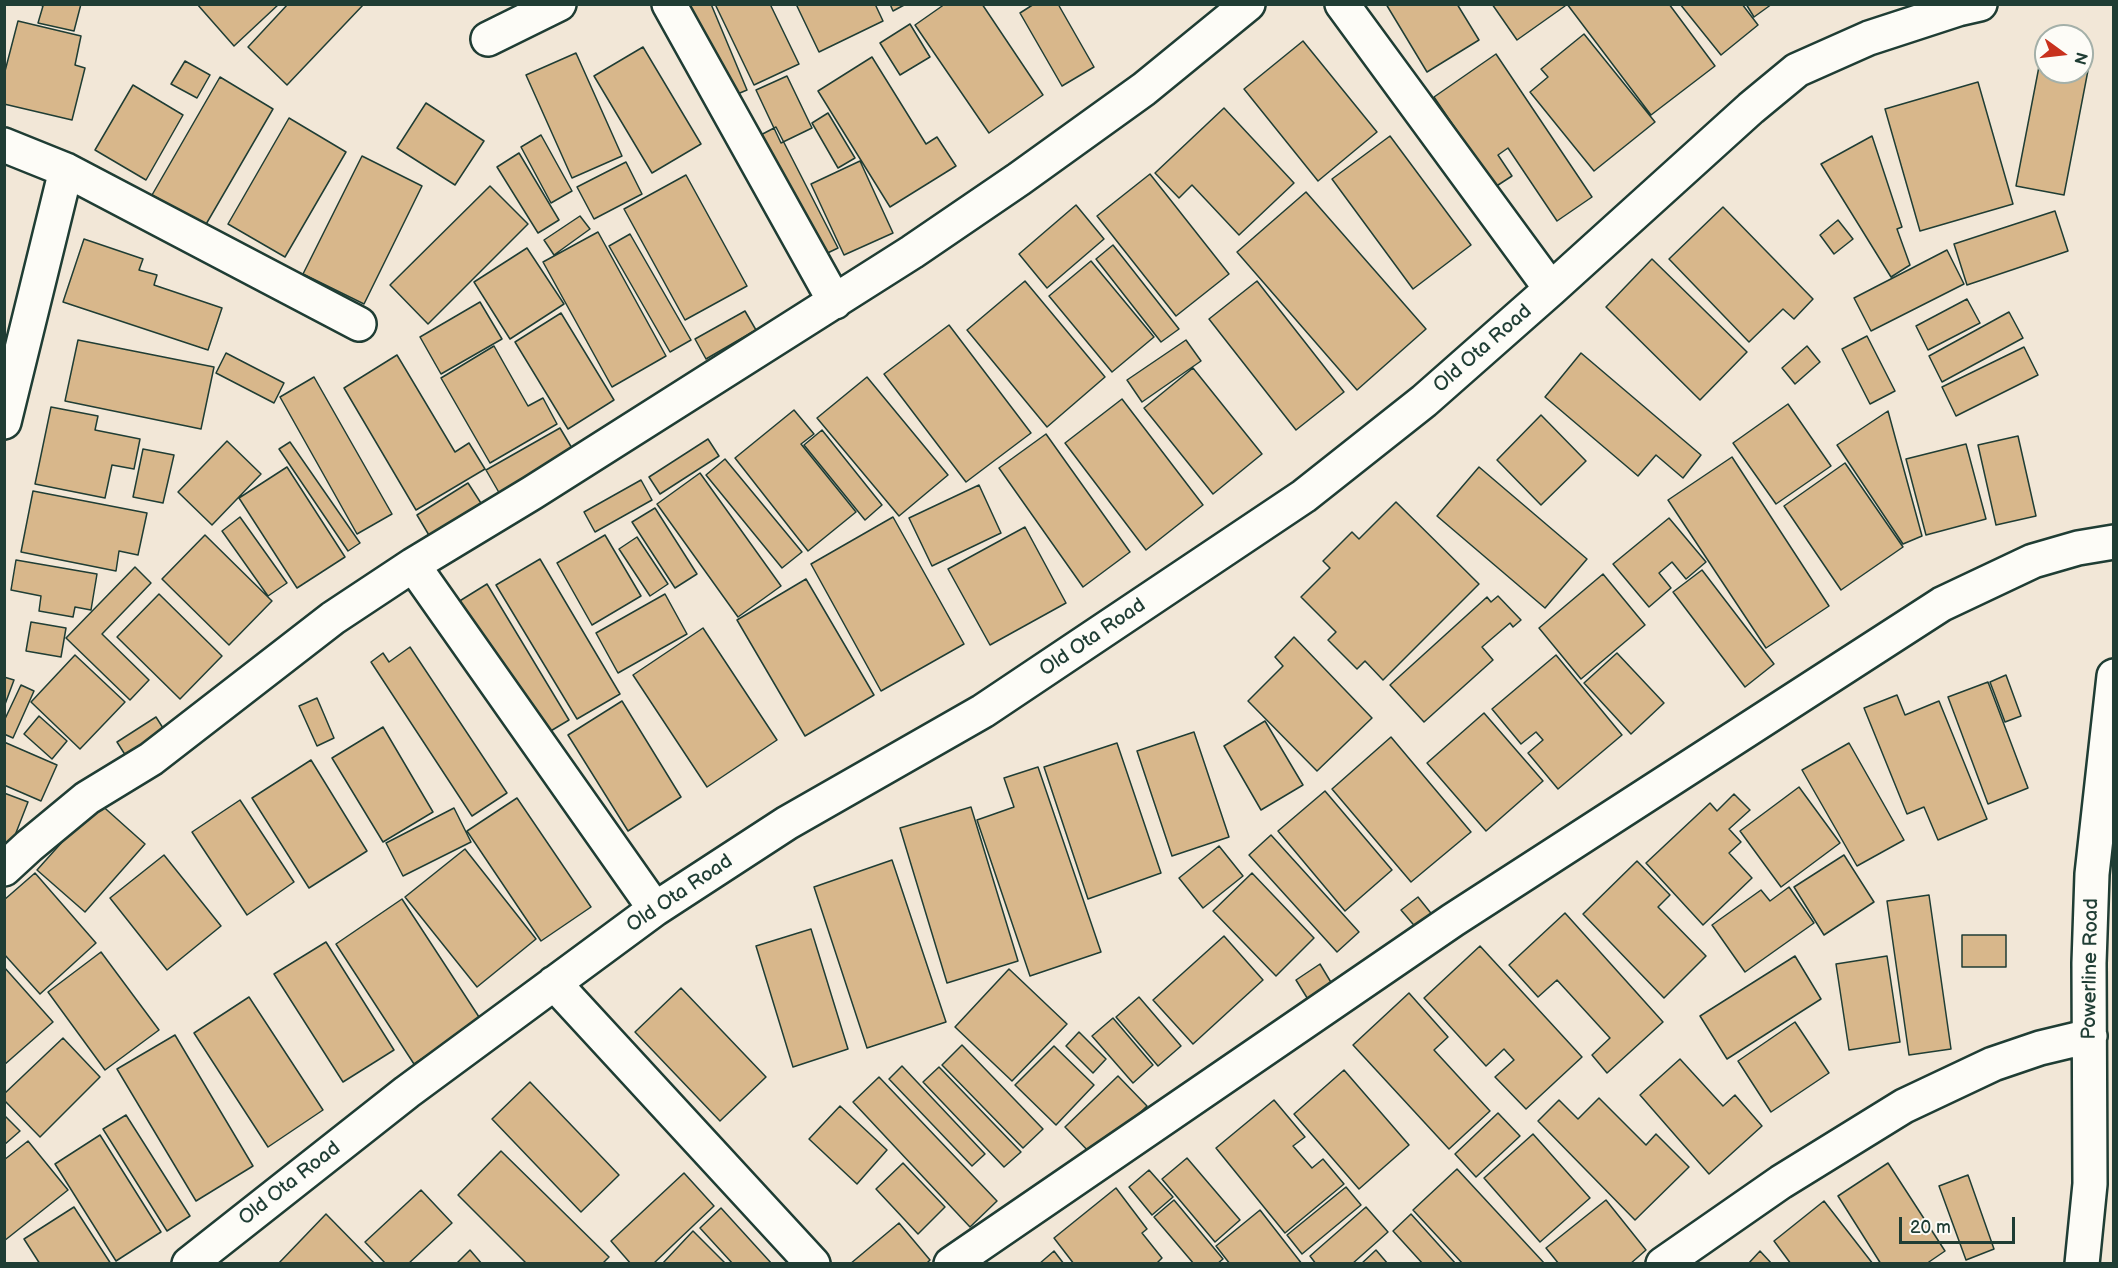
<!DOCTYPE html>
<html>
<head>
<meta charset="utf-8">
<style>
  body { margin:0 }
  #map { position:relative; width:2118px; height:1268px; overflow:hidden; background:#f2e7d7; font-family:"Balsamiq Sans",sans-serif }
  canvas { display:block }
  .frame { position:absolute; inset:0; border:6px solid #1f3d34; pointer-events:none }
  .north { position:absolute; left:2034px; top:24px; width:60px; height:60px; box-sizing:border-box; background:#fdfcf7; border:2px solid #a4b0a9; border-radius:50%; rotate:105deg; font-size:16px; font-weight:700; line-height:24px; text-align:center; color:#1f3d34 }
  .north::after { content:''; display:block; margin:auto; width:21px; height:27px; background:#c8321e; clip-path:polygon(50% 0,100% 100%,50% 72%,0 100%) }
  .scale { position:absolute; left:1899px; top:1217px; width:116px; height:27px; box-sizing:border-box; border:3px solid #1f3d34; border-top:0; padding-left:8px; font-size:18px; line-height:21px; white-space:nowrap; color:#1f3d34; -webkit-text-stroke:4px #fdfcf7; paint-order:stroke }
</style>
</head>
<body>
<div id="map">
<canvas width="2118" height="1268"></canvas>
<div class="frame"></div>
<div class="north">N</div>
<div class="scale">20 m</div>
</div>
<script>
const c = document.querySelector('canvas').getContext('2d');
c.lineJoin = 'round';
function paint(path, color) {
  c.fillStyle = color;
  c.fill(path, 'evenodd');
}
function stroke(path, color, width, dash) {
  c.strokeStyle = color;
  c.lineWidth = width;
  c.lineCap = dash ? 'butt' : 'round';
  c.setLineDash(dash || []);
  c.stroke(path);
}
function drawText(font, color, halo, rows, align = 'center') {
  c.font = font + ' "Balsamiq Sans",sans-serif';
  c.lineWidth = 4.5;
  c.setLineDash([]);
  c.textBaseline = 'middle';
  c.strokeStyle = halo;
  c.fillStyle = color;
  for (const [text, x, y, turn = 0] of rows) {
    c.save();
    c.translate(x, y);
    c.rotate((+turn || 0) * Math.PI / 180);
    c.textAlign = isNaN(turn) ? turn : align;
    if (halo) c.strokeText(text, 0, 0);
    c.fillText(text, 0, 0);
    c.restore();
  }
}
const building = new Path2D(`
  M38 4H81L74 31 38 23 43 6Z
  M197 4H279L234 46Z
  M288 4H364L287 85 248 47Z
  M688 4H711L747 90 728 98Z
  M715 4H770L799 64 754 85Z
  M796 4H875L883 21 819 52Z
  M890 4H906L893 11Z
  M945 4H982L1043 95 989 133 915 25Z
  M1034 4H1058L1094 67 1062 86 1020 13Z
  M1386 4H1457L1479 40 1427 72Z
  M1492 4H1565V6L1517 40Z
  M1567 4H1669L1715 66 1651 115Z
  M1680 4H1742L1758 25 1721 55Z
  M1746 4H1772L1754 17Z
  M18 21 81 36 75 65 85 68 72 120 4 104V75Z
  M910 24 930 57 900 75 880 43Z
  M1584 34 1655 122 1594 171 1530 92 1548 77 1541 69Z
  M1303 41 1377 132 1318 181 1244 89Z
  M643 47 701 144 652 173 594 76Z
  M2042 51 2046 52V72H2082V59L2090 60 2064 195 2016 186Z
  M576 53 622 156 572 178 526 75Z
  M1496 54 1592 197 1557 221 1508 148 1498 155 1512 176 1495 187 1434 97Z
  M872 57 926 144 937 137 956 166 890 207 818 91Z
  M185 61 210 75 197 98 171 84Z
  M787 76 812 128 781 143 756 90Z
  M220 77 273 109 205 226 152 195Z
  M1978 82 2013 204 1920 231 1885 109Z
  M133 85 183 115 146 180 95 150Z
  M426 103 484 141 455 185 397 148Z
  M1224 108 1294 183 1239 235 1192 185 1179 198 1155 173Z
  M828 113 855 158 838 168 812 123Z
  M289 118 346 152 285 257 228 224Z
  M776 127 838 248 815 259 753 139Z
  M541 135 572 191 551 203 521 147Z
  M1390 136 1471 245 1413 289 1332 179Z
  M1872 136 1902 227 1897 229 1910 265 1891 277 1821 164Z
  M519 153 559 220 538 233 497 167Z
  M362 156 422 186 364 304 303 274Z
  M860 161 893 233 844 255 811 184Z
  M626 162 642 194 594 219 577 187Z
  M1150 174 1229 274 1176 316 1097 216Z
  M686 175 747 286 685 320 624 209Z
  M490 186 528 224 428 324 390 285Z
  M1306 192 1426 329 1357 390 1237 252Z
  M1076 205 1104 239 1047 288 1019 254Z
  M1723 207 1813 299 1794 319 1783 309 1749 342 1669 259Z
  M2055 211 2068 251 1967 285 1954 244Z
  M580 216 590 229 554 255 544 240Z
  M1838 220 1853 239 1834 254 1820 235Z
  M598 232 666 356 612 387 543 262Z
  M630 234 691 340 670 352 609 246Z
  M84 239 143 259 139 270 157 275 154 285 222 308 208 350 63 302Z
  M1113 245 1179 329 1161 342 1096 259Z
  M527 248 564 304 510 339 474 282Z
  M1947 250 1964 284 1871 331 1854 298Z
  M1652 259 1747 352 1700 400 1606 307Z
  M1091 261 1154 337 1112 372 1049 296Z
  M1025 281 1105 377 1047 427 967 330Z
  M1257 281 1344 392 1296 430 1209 319Z
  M1967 299 1980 323 1928 350 1916 326Z
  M480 302 502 339 441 374 420 337Z
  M745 311 756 330 706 359 695 339Z
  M2009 312 2023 338 1942 382 1929 356Z
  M561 313 614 400 568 429 515 342Z
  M949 325 1031 433 966 482 884 374Z
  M1867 336 1895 391 1870 404 1842 349Z
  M78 340 214 367 201 429 65 401Z
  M1186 340 1201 361 1142 402 1127 380Z
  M494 346 528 406 543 398 557 424 490 463 441 378Z
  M1807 346 1820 362 1795 384 1782 368Z
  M2024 347 2038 375 1956 416 1942 387Z
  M226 353 284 383 274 403 216 373Z
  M1581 353 1701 455 1683 478 1656 455 1638 476 1545 397Z
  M397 355 455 452 469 443 485 469 416 510 344 388Z
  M1193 368 1262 454 1213 494 1144 408Z
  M314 377 392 514 357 534 280 397Z
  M867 377 948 475 899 516 817 418Z
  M1122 399 1203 505 1146 550 1065 443Z
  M1788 404 1831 466 1776 504 1733 443Z
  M51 407 98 416 95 430 140 439 134 469 112 465 105 498 35 484Z
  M794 410 814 434 801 444 856 512 808 551 735 458Z
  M1888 411 1922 536 1903 544 1837 445Z
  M1541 415 1586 461 1541 505 1497 460Z
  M560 428 579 460 505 503 486 470Z
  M822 430 882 505 865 520 804 445Z
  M1046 434 1130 552 1083 587 999 468Z
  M2018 436 2036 516 1996 525 1978 445Z
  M708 439 719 456 660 494 649 477Z
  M227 441 261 474 212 525 178 492Z
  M290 442 360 543 348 551 279 449Z
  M1966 444 1986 519 1926 535 1906 459Z
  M143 449 174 455 163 503 133 497Z
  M1732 457 1829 606 1766 648 1668 500Z
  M725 459 802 552 782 568 706 475Z
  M1845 463 1903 547 1841 590 1784 506Z
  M287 467 345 557 297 588 239 498Z
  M1479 467 1587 559 1545 608 1437 516Z
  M700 473 781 586 738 617 657 504Z
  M641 480 652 500 595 532 584 512Z
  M468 483 488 514 436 547 417 515Z
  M979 485 1001 533 932 566 909 518Z
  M33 491 147 513 138 555 119 551 116 571 21 552Z
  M1396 502 1479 584 1383 680 1365 661 1357 669 1328 640 1336 632 1301 597 1330 568 1323 561 1352 532 1359 539Z
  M655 508 697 574 675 588 632 522Z
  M240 517 287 583 268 596 222 531Z
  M893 517 964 644 881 691 811 564Z
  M1669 518 1706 562 1686 579 1672 562 1659 573 1671 588 1649 607 1613 564Z
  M1025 527 1066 603 990 645 948 569Z
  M205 535 272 601 229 645 162 579Z
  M605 535 641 596 592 625 557 563Z
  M637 537 668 584 650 596 619 549Z
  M540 559 620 694 577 719 496 585Z
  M16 560 97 574 91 610 75 607 73 617 39 611 41 596 11 590Z
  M135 567 151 583 102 634 149 680 130 700 66 638Z
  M1702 570 1774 664 1745 687 1673 592Z
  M1603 574 1645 625 1581 679 1539 628Z
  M806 579 874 695 805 736 737 620Z
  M487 584 569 720 539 738 458 602Z
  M159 594 222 656 180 699 117 637Z
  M665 594 687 634 618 673 596 633Z
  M1498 596 1521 620 1513 627 1510 623 1482 647 1493 660 1424 722 1390 685 1487 597 1491 602Z
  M31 622 66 628 61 657 26 651Z
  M703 628 777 740 707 787 633 675Z
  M1294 637 1372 718 1317 771 1248 701 1283 666 1275 657Z
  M410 647 507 793 472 816 371 662 383 653 389 662Z
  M1617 653 1664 703 1631 734 1584 683Z
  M75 655 125 702 80 749 31 702Z
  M1556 655 1622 735 1558 789 1528 753 1543 740 1536 732 1521 744 1492 709Z
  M2006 675 2021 716 2005 722 1990 682Z
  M4 677 14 680 4 707Z
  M1988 682 2028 788 1988 804 1948 697Z
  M21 685 34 691 13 738 4 734V721Z
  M1897 695 1905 715 1939 701 1987 819 1938 840 1924 807 1907 814 1864 708Z
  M317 698 334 738 317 746 299 706Z
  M622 701 681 797 628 831 568 735Z
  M1484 713 1543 781 1486 831 1427 763Z
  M39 716 67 741 52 759 24 734Z
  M156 717 170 739 131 764 117 742Z
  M1265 721 1303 785 1261 810 1224 746Z
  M383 727 433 812 383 842 332 758Z
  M1194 732 1229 837 1172 856 1137 751Z
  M1391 737 1471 832 1411 882 1332 789Z
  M4 742 57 765 41 801 4 785Z
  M1117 743 1161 873 1088 899 1044 767Z
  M1849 743 1904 840 1857 866 1802 770Z
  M311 760 367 851 309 888 252 798Z
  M1038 767 1101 952 1030 976 977 820 1014 807 1004 778Z
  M1799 787 1840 843 1781 887 1740 831Z
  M1325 791 1392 870 1345 911 1278 831Z
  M4 793 28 802 5 861H4Z
  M1734 794 1750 810 1729 829 1741 842 1729 853 1752 878 1703 925 1646 863 1710 803 1717 811Z
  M517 798 591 907 541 941 467 831Z
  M240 800 294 882 247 915 192 832Z
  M98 802 145 844 85 912 37 870Z
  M971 807 1018 961 947 983 900 828Z
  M454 808 471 842 403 876 386 843Z
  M1271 835 1359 932 1337 952 1249 855Z
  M1219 846 1243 876 1203 908 1179 878Z
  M465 849 536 939 477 987 405 897Z
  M164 855 221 926 167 970 110 898Z
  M1844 855 1874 902 1824 935 1794 887Z
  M892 860 946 1022 867 1048 814 887Z
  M1637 861 1670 895 1658 907 1706 956 1664 998 1583 914Z
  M35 873 96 943 40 994 4 954V900Z
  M1252 873 1314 938 1276 976 1213 911Z
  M1789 887 1814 923 1745 972 1712 925 1761 890 1770 901Z
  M1929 895 1951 1049 1909 1055 1887 901Z
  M1418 897 1434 917 1418 930 1401 910Z
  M402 899 481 1020 414 1064 336 944Z
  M1565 913 1663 1022 1607 1073 1592 1055 1610 1038 1557 980 1538 997 1509 965Z
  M811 929 848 1049 793 1067 756 946Z
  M1962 935H2006V967H1962Z
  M1224 936 1263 980 1193 1044 1153 1000Z
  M326 942 394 1050 343 1082 274 974Z
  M1480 946 1582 1057 1526 1109 1495 1077 1514 1060 1504 1049 1486 1066 1424 998Z
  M101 952 159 1030 105 1070 48 992Z
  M1795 956 1821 999 1727 1059 1700 1016Z
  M1887 956 1900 1042 1849 1050 1836 964Z
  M1320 964 1338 994 1314 1009 1296 980Z
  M4 967 53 1022 4 1065Z
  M1009 969 1067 1024 1012 1081 955 1027Z
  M681 988 766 1077 720 1121 635 1032Z
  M1409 993 1448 1037 1434 1050 1490 1111 1449 1149 1353 1045Z
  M249 997 323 1110 268 1147 194 1033Z
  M1139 997 1181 1046 1158 1066 1116 1017Z
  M1113 1018 1153 1065 1133 1083 1092 1036Z
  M1795 1022 1829 1073 1771 1112 1738 1061Z
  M1079 1032 1106 1059 1093 1073 1066 1046Z
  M175 1035 253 1166 196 1201 117 1069Z
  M63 1038 100 1077 40 1137 4 1100V1094Z
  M962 1045 1043 1129 1023 1148 942 1065Z
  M1054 1046 1094 1085 1056 1125 1015 1085Z
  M1680 1059 1723 1106 1735 1095 1762 1126 1709 1174 1640 1095Z
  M902 1066 985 1154 972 1166 889 1079Z
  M939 1067 1021 1152 1004 1167 923 1082Z
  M1344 1070 1409 1145 1359 1189 1294 1114Z
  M1118 1076 1147 1106 1094 1157 1065 1127Z
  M879 1077 997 1201 970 1227 853 1102Z
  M530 1082 619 1175 581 1212 492 1119Z
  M1599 1098 1646 1145 1656 1134 1689 1167 1635 1220 1538 1121 1559 1100 1578 1119Z
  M1274 1100 1305 1137 1293 1146 1312 1168 1323 1159 1344 1184 1285 1233 1216 1148Z
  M840 1106 887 1150 857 1184 809 1139Z
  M1498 1113 1520 1136 1476 1177 1455 1154Z
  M4 1115 20 1131 4 1145Z
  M126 1115 190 1216 167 1231 103 1129Z
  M1533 1134 1590 1198 1540 1242 1484 1178Z
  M100 1135 161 1232 116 1261 55 1164Z
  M28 1141 68 1190 4 1241V1160Z
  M501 1151 609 1257 602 1264H527L458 1195Z
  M1187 1158 1240 1220 1215 1242 1162 1179Z
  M903 1163 945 1207 918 1234 876 1189Z
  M1888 1163 1945 1251 1926 1264H1881L1838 1196Z
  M1457 1169 1545 1264H1463L1413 1210Z
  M1149 1170 1173 1197 1152 1215 1129 1187Z
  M684 1173 714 1206 653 1264H631L611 1241Z
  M1968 1175 1994 1249 1966 1260 1939 1186Z
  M1346 1187 1361 1205 1302 1254 1287 1235Z
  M1116 1188 1147 1229 1142 1233 1162 1258 1156 1264H1074L1054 1238Z
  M421 1190 452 1223 408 1264H386L365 1242Z
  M1174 1200 1223 1259 1217 1264H1194L1154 1217Z
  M1606 1200 1646 1250 1630 1264H1559L1546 1248Z
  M1824 1201 1873 1264H1791L1774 1241Z
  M74 1207 111 1264H40L24 1239Z
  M1366 1207 1388 1232 1352 1264H1316L1310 1256Z
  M721 1208 772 1264H733L700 1228Z
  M1260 1210 1302 1264H1230L1216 1246Z
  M326 1214 375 1264H278Z
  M1411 1214 1456 1264H1423L1393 1231Z
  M899 1223 930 1260 926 1264H850Z
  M693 1231 726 1264H662Z
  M470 1250 482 1264H456Z
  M1376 1250 1388 1264H1361Z
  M1054 1251 1064 1264H1039Z
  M1760 1251 1772 1264H1748Z`);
paint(building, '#d8b78b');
stroke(building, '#1f3d34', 1.5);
const minor = new Path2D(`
  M669 4 835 302
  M1342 4 1551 289
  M488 39 559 4
  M4 145 66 170 359 324
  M4 422 66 170
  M413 565 655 909
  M4 869 29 846 87 798 151 759 333 618 413 565 532 493 912 252 1019 179 1144 89 1248 4
  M554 983 813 1264
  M189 1264 407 1092 655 909 787 823 983 711 1304 496 1424 401 1551 289 1751 108 1797 70 1869 38 1958 9 1980 4
  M951 1264 1453 920 1942 604 2033 561 2078 548 2114 542
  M1663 1264 1781 1182 1904 1106 1993 1064 2040 1048 2090 1036
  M2082 1264 2090 1184 2089 963 2092 874 2114 676`);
stroke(minor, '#1f3d34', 38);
stroke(minor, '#fdfcf7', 33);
drawText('20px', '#1f3d34', '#fdfcf7', [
  ["Old Ota Road",1483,349,-41],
  ["Old Ota Road",1093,638,-34],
  ["Old Ota Road",680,894,-34],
  ["Powerline Road",2091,969,-89],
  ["Old Ota Road",290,1184,-38]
]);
</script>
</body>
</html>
